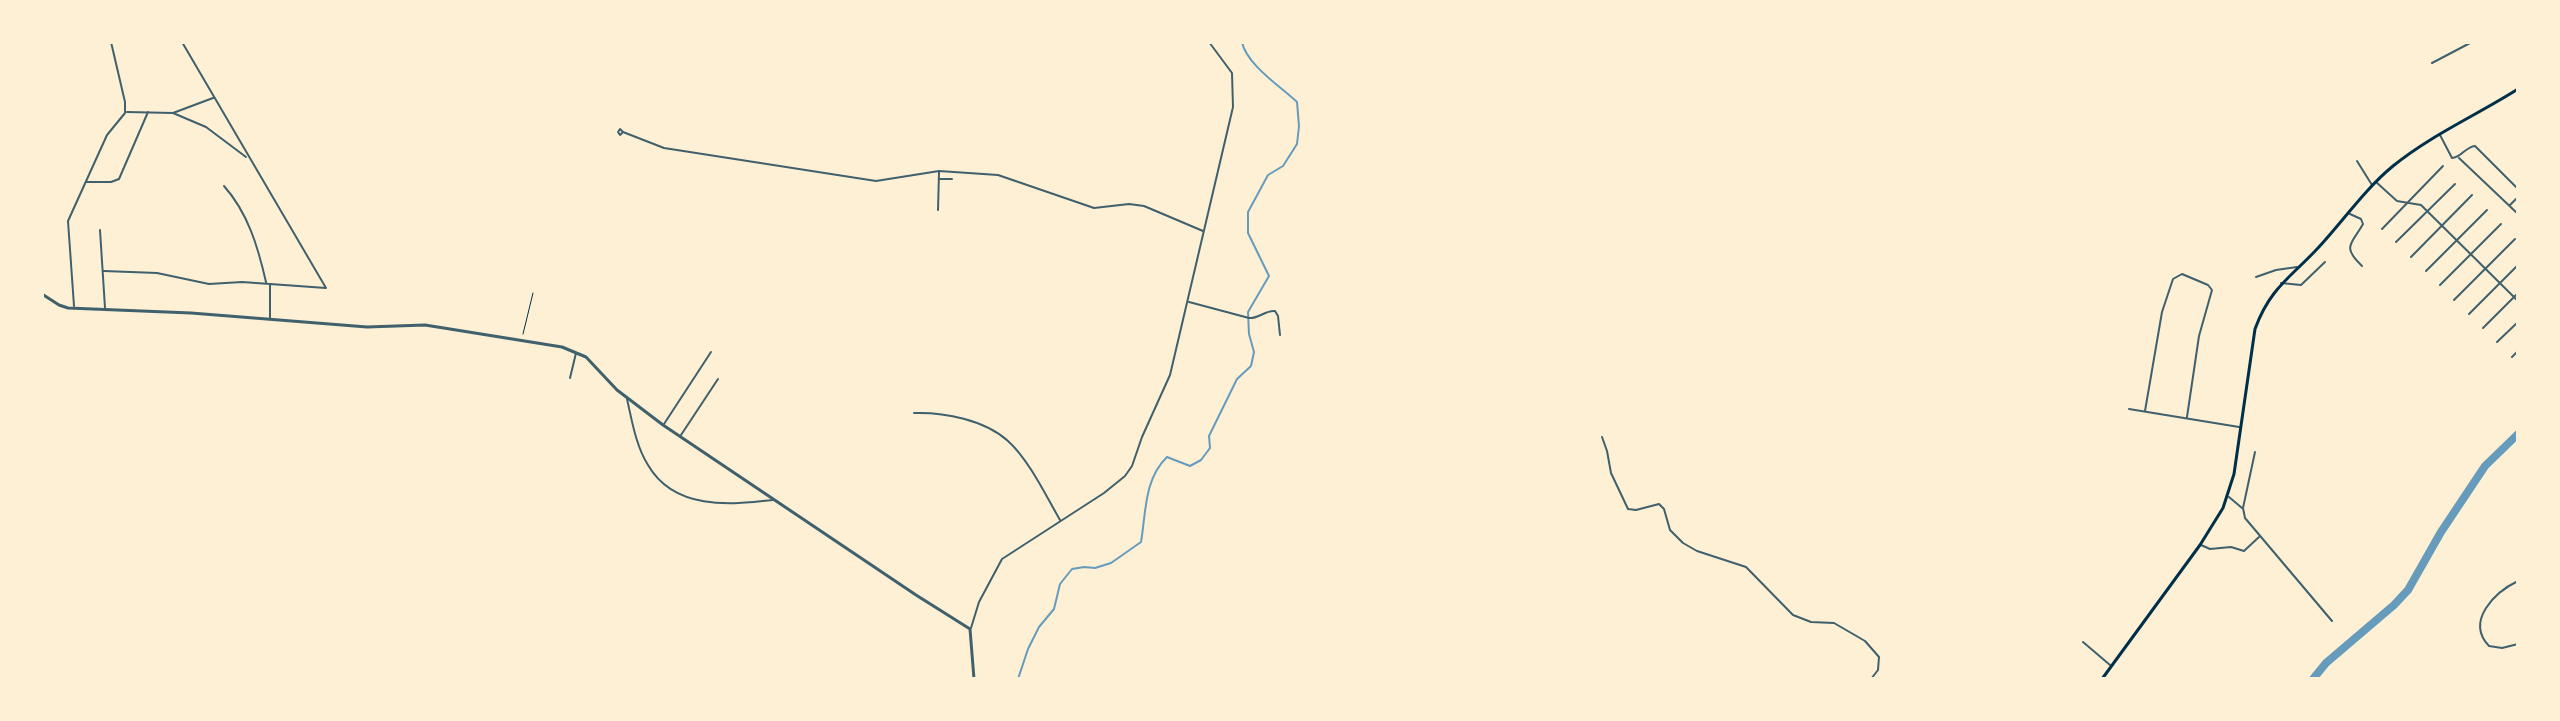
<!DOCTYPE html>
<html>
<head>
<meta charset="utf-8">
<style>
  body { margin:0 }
  #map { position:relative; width:2560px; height:721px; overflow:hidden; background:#fdf0d5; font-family:"Roboto Condensed",sans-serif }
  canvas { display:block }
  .frame { position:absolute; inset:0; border:44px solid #fdf0d5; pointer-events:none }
</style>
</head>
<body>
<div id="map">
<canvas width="2560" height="721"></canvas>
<div class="frame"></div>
</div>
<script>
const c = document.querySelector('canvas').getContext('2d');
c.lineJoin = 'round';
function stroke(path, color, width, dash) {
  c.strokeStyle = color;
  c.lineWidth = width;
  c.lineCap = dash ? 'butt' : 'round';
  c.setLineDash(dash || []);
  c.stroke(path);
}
stroke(new Path2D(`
  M1018 679 1028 649 1039 627 1054 609 1060 584 1072 569 1084 567 1095 568 1111 563 1141 542C1146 513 1144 479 1167 457L1190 466 1201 460 1210 448 1209 436 1237 379 1251 366 1254 352 1249 334 1248 312 1269 276 1248 233V212L1268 175 1283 166 1297 144 1299 126 1297 102C1281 87 1246 64 1242 42`), '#669bbc', 2);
stroke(new Path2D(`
  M2313 679 2326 663 2394 605 2408 590 2441 532 2485 466 2518 434`), '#669bbc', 8);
stroke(new Path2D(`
  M523 334 533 293`), '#003049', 1);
stroke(new Path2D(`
  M2432 63 2472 42
  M127 112 173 113 213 98
  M173 113 206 127 246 157
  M623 132 620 129 618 132 620 135 623 132 664 148 876 181 939 171 998 175 1094 208 1129 204 1144 206 1203 231
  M2440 135 2452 158C2461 158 2465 147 2475 146L2518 189
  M2459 158 2518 214
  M2357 161 2372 185
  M940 179H952
  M86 182H111L119 179 148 112
  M2376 182 2397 201 2421 205 2518 301
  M224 186C248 213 258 247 266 282
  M2510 205 2518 197
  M938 210 939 172
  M2350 214 2361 219 2363 224C2352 244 2341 246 2362 266
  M2382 229 2443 166
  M100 230 105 308
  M2396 242 2455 184
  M2411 257 2472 195
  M104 271 157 273 209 284 242 282 326 288 182 42
  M2426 271 2487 210
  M2256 277 2276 270 2297 267
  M2281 283 2301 285 2325 262
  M270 284V318
  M2440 285 2501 224
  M2454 300 2515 239
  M1189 302 1249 318C1259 319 1265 310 1275 311L1278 316 1280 335
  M74 306 68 221 107 135 125 113V102L111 42
  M2469 314 2518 265
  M2483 328 2518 293
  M2497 342 2518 322
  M2512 357 2518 351
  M570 378 576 353
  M627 399C632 421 636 446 648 465 674 510 729 505 773 500
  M2129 409 2239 427
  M2145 411 2162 312 2173 279 2182 274 2208 285 2212 290 2199 336 2187 417
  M914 413C944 412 985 420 1008 441 1029 460 1046 496 1060 520
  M664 424 711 352
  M681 435 718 379
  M1602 437 1607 451 1611 473 1628 509 1636 510 1659 504 1664 509 1670 530 1683 543 1697 551 1746 567 1793 615 1811 622 1834 623 1865 641 1879 657 1878 670 1871 679
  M2255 452 2243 508 2245 518 2332 621
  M2229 497 2242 508
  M2201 545 2210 549 2231 547 2244 551 2259 537
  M2518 581C2495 592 2465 621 2489 646L2502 648 2518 644
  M971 628 979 602 1002 559 1104 493 1125 476 1132 466 1142 437 1170 375 1233 107 1232 73 1209 42
  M2083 642 2110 665`), '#3f606c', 2);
stroke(new Path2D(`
  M42 294 59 305 68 308 191 313 367 327 425 325 562 347 586 357 617 390 663 425 916 595 970 629 974 679`), '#3f606c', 3);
stroke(new Path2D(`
  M2102 679 2200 545 2223 508 2234 474 2255 329C2270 288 2290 278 2318 248 2343 221 2365 189 2393 166 2431 135 2477 115 2518 89`), '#003049', 3);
</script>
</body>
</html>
